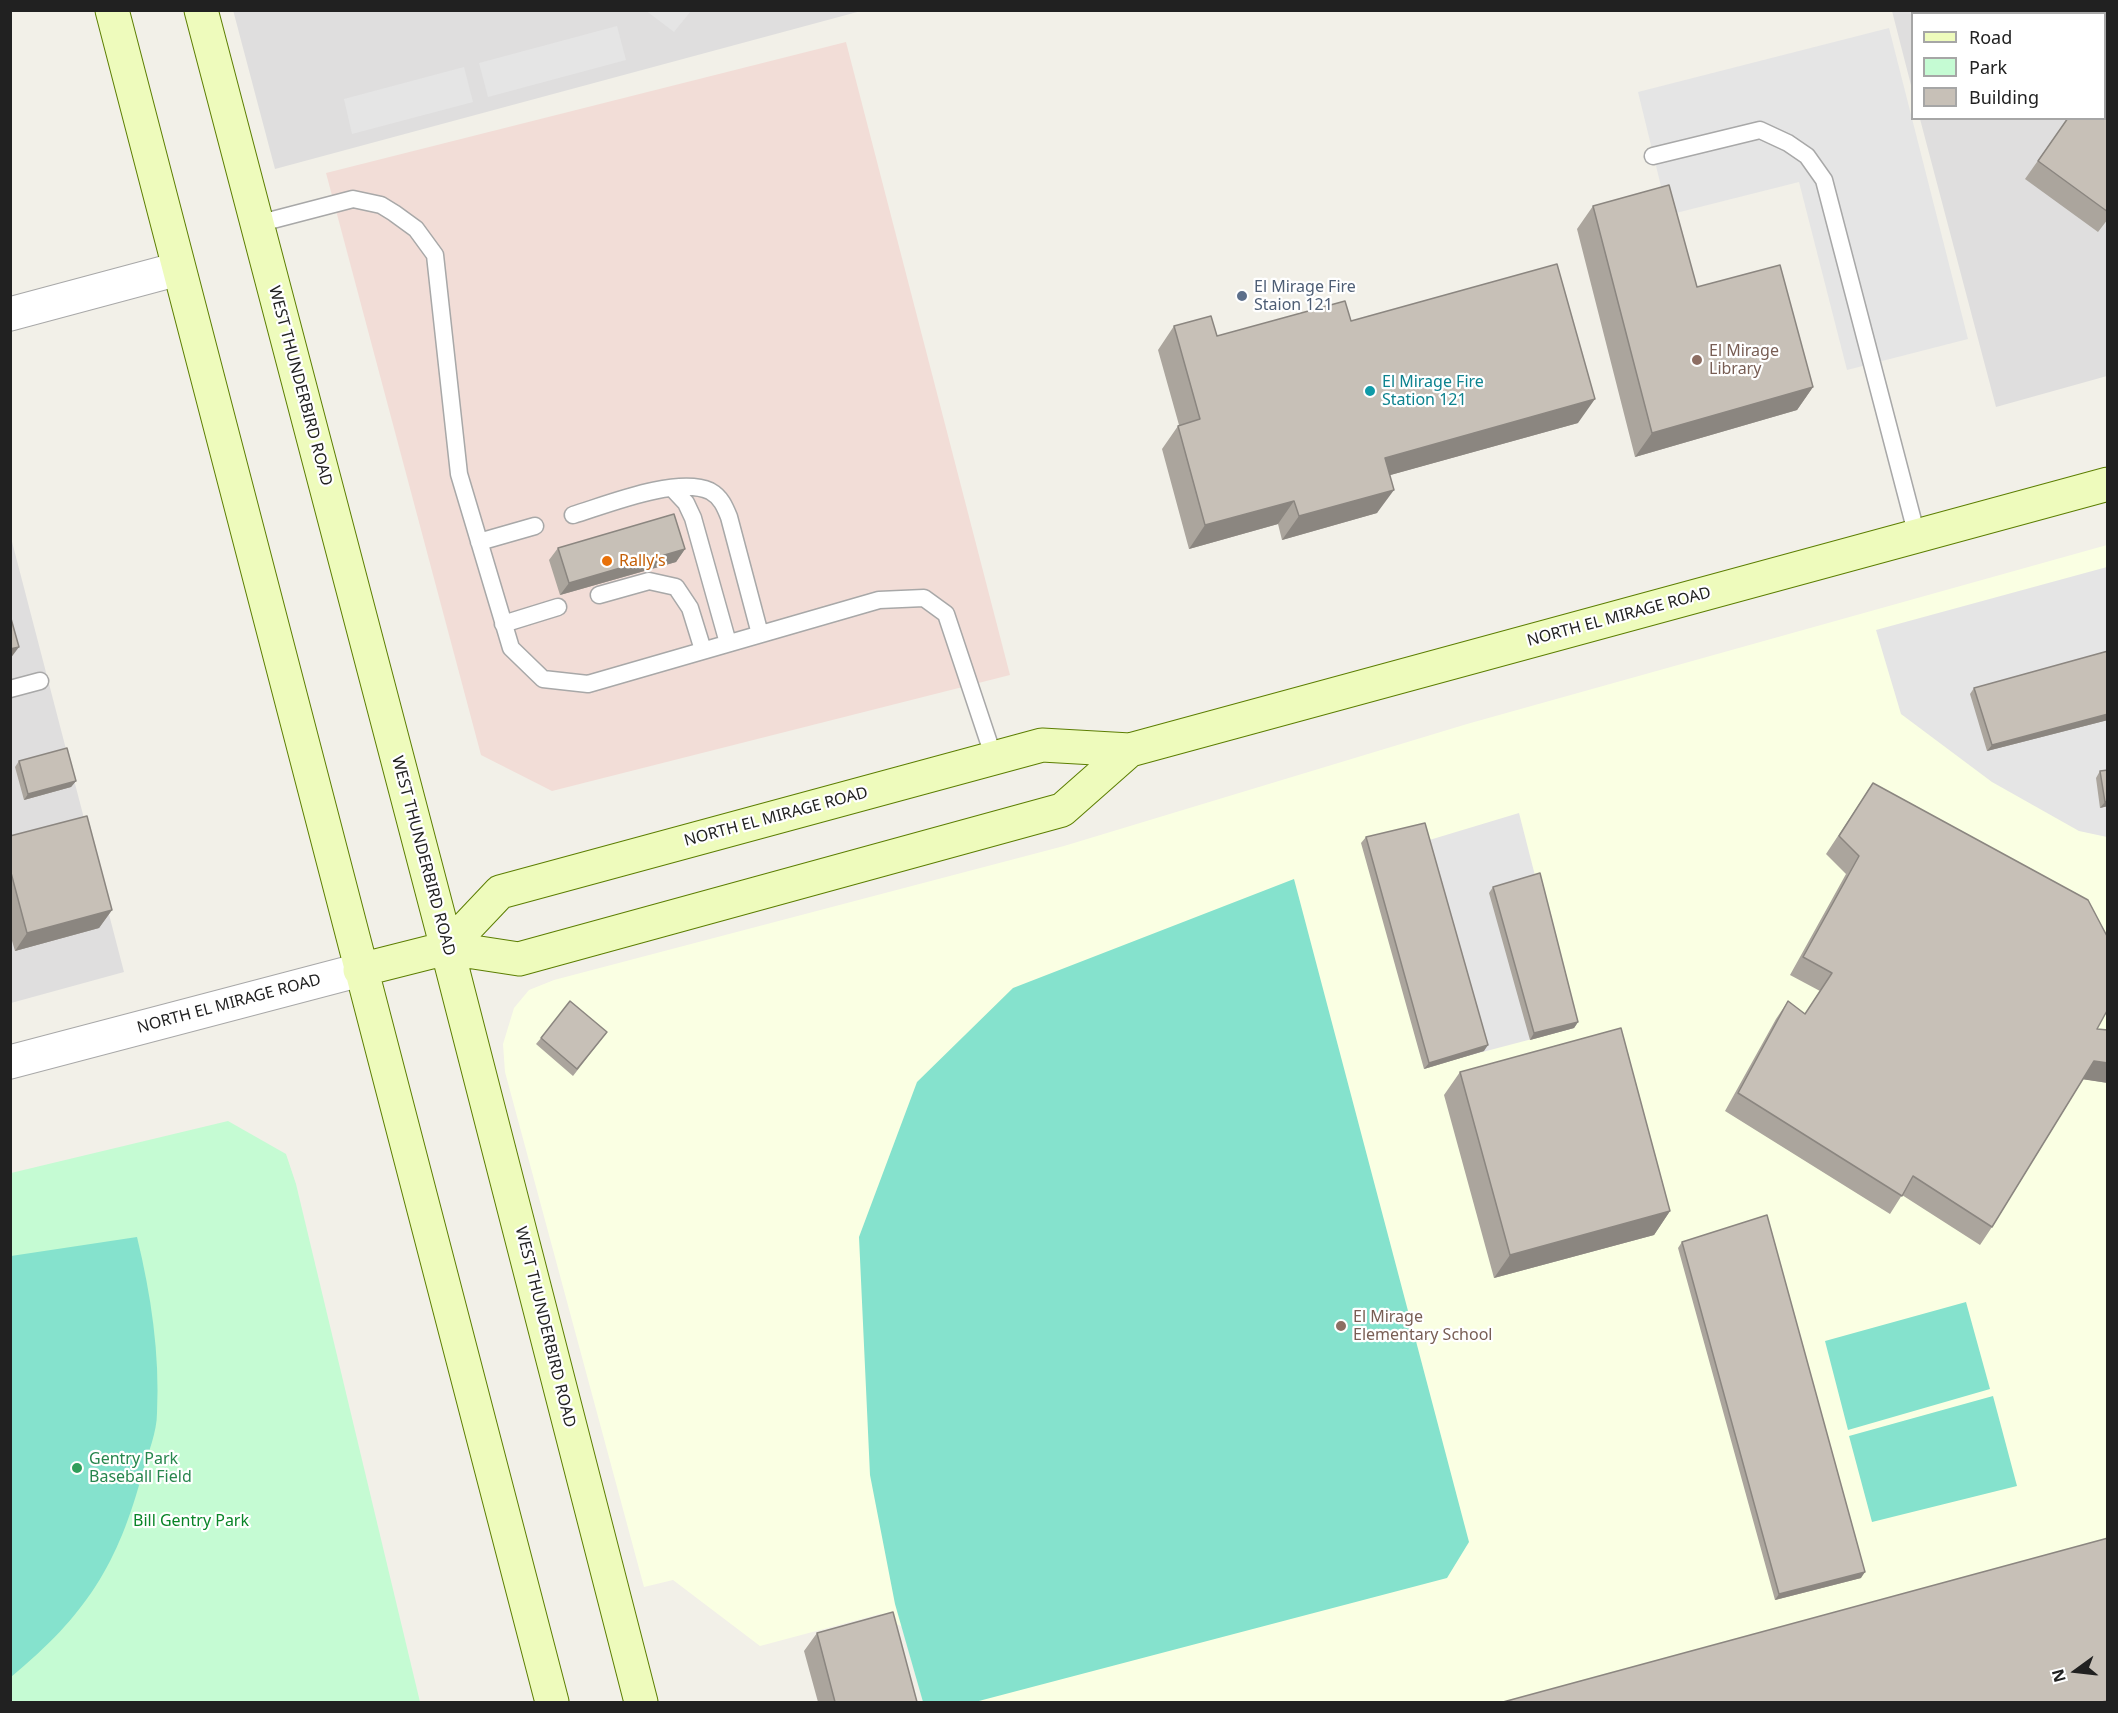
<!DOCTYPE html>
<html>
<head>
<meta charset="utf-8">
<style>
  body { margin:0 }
  #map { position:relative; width:2118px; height:1713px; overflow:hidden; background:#f2f0e8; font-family:"Noto Sans",sans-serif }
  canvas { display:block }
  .frame { position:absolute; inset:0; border:12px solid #212121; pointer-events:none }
  .legend { position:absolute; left:1911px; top:12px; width:195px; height:108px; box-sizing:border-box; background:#fff; border:2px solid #a6a6a6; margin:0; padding:8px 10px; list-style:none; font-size:18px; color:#212121 }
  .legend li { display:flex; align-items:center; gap:12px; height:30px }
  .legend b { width:30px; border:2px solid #a6a6a6 }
  .north { position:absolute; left:2046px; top:1641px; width:60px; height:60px; -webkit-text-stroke:4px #fff; paint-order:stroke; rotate:255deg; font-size:16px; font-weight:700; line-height:24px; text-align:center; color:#212121 }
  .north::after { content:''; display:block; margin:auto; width:21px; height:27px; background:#212121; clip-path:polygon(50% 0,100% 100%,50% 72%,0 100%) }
</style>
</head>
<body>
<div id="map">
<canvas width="2118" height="1713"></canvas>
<div class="frame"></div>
<ul class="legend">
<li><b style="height:8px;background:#eefbbc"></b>Road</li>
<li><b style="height:16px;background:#c5fbd3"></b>Park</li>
<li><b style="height:16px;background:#c7c0b7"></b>Building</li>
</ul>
<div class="north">N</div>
</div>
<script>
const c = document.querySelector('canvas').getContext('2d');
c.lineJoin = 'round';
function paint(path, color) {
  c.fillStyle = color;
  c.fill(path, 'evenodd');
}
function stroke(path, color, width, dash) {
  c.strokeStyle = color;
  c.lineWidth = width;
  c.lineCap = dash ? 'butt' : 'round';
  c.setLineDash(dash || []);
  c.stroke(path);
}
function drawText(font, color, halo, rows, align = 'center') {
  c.font = font + ' "Noto Sans",sans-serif';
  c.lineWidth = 4.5;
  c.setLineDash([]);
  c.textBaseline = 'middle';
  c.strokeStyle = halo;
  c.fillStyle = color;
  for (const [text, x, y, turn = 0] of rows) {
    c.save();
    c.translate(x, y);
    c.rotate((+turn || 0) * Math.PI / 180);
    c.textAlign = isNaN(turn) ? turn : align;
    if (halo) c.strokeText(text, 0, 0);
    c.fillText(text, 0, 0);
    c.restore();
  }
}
paint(new Path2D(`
  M233 10 861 11 275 169Z
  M1892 11H2107V376L1996 407 1920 119 2104 118V14H1912V89Z
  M10 534 124 972 11 1003H10Z`), '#dfdede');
paint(new Path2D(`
  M846 42 1010 675 552 791 481 755 326 173Z`), '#f2ddd7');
paint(new Path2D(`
  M2107 545V1702H923L902 1627 880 1614 760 1646 673 1580 644 1587 505 1072 503 1044 514 1008 529 990 554 980 1064 846 1467 724Z`), '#faffe3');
paint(new Path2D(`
  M228 1121 286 1154 296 1184 420 1702H11V1173Z`), '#c5fbd3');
paint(new Path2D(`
  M1294 879 1469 1542 1447 1578 975 1702H923L895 1604 870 1475 859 1237 917 1082 1013 988Z
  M137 1237C151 1295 160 1354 157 1413 157 1432 148 1453 143 1471 118 1565 86 1615 11 1677V1256Z
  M1966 1302 1990 1389 1848 1430 1825 1341Z
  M1993 1396 2017 1486 1872 1522 1849 1436Z`), '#85e2cd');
paint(new Path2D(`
  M645 10H691V11L674 32Z
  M617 26 626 60 488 97 479 63Z
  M1889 28 1968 339 1847 370 1799 182 1668 215 1638 92Z
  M464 67 473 102 352 134 344 99Z
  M2107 567V837L2079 831 1992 782 1901 714 1876 630Z
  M1519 813 1574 1028 1433 1065 1373 857Z`), '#e5e5e5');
const lane = new Path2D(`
  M1653 156 1760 130 1788 143 1807 156 1824 180 1917 536
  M257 224 353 199 381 205 394 213 416 229 435 255 459 474 511 648 543 679 588 684 879 600 924 598 946 614 994 758
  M672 488 686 503 693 518 728 643
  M573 515C606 505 677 476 710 491 721 497 725 507 729 517L760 634
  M479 542 535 526
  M599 595 649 581 676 587 690 608 703 650
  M503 624 558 607
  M10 689 40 681`);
const street = new Path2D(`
  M10 314 178 269
  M10 1062 360 970`);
const secondary = new Path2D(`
  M112 10 552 1702
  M201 10 447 948 641 1702
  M447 948 500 892 1042 745 1130 750 2108 484
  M360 970 447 948 519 959 1062 810 1130 750`);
stroke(lane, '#a8a8a8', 19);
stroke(street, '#a8a8a8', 35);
stroke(secondary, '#5c7e02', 35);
stroke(lane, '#fff', 16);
stroke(street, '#fff', 33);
stroke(secondary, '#eefbbc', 33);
paint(new Path2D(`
  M1967 10H2085L2082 14H1967Z
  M2108 91V219L2098 232 2025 179 2068 118Z
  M1593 206 1697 287 1813 387 1797 410 1635 457 1577 229Z
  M1351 321 1578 423 1390 475 1377 513 1282 540 1278 524 1189 549 1162 449 1178 426 1179 425 1158 350 1174 326 1217 336Z
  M558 548 685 549 676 562 560 595 549 560Z
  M2108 651V720L1987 751 1970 694 1974 688Z
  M19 761 76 781 71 787 24 800 15 767Z
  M2100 771 2108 806 2100 808 2096 778Z
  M1873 783 2097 1029 2108 1083 2083 1079 1992 1227 1980 1245 1902 1195 1890 1214 1725 1111 1776 1019 1788 1001 1805 1014 1820 991 1790 975 1846 874 1826 854Z
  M10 836 112 910 99 928 15 951 10 934Z
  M1366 837 1484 1051 1424 1069 1361 843Z
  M1493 887 1578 1022 1574 1028 1530 1040 1489 893Z
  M607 1032 573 1076 536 1044 541 1038Z
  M1460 1072 1670 1211 1654 1235 1494 1278 1444 1095Z
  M1682 1242 1861 1578 1775 1600 1678 1248Z
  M817 1633 917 1702H818L804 1651Z`), '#aba59d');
paint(new Path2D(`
  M2066 10H2085L2082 14H2064Z
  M1813 387 1797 410 1635 457 1652 433Z
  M1595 399 1578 423 1369 481 1385 458Z
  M1394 490 1377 513 1282 540 1299 516Z
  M1294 501 1278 524 1189 549 1205 525Z
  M685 549 676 562 560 595 569 583Z
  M19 647 10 659V649Z
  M2108 714V720L1987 751 1992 745Z
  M76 781 71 787 24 800 28 794Z
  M2108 801V806L2100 808 2105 802Z
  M112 910 99 928 15 951 27 933Z
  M1578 1022 1574 1028 1530 1040 1534 1033Z
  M1488 1045 1484 1051 1424 1069 1429 1063Z
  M2094 1061 2108 1063V1083L2081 1079Z
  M1670 1211 1654 1235 1494 1278 1510 1255Z
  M1865 1572 1861 1578 1775 1600 1779 1594Z`), '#8b8680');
const building = new Path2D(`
  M1984 10H2071L2072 14H1985Z
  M2104 88 2108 91V212L2038 161 2068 118H2104Z
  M1669 185 1697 287 1780 265 1813 387 1652 433 1593 206Z
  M1557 264 1595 399 1385 458 1394 490 1299 516 1294 501 1205 525 1178 426 1200 419 1174 326 1211 316 1217 336 1345 301 1351 321Z
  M674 514 685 549 569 583 558 548Z
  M10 615 19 647 10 649Z
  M2108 651V714L1992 745 1974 688Z
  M67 748 76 781 28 794 19 761Z
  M2108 770V801L2105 802 2100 771Z
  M1873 783 2088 900 2108 938V1009L2097 1029 2108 1030V1063L2094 1061 1992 1227 1913 1176 1902 1196 1738 1093 1788 1001 1805 1014 1832 973 1803 957 1859 856 1839 836Z
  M87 816 112 910 27 933 10 869V836Z
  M1425 823 1488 1045 1429 1063 1366 837Z
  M1540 873 1578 1022 1534 1033 1493 887Z
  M570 1001 607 1032 577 1069 541 1038Z
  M1621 1028 1670 1211 1510 1255 1460 1072Z
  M1767 1215 1865 1572 1779 1594 1682 1242Z
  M2108 1538V1701L2101 1702H1503Z
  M893 1612 917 1702H835L817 1633Z`);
paint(building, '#c7c0b7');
stroke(building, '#8b8680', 1.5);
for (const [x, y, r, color] of [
  [1242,296,6,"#5c6f8a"],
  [1697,360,6,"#8d6e63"],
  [1370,391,6,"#0f9aa8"],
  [607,561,6,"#e8710a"],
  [1341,1326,6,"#8d6e63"],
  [77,1468,6,"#2e9e5b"]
]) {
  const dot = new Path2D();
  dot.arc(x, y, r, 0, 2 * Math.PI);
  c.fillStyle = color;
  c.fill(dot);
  stroke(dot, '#fff', 2);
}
drawText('16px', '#4e5e75', '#fff', [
  ["El Mirage Fire",1254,287],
  ["Staion 121",1254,305]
], 'left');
drawText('16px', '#785e54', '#fff', [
  ["El Mirage",1709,351],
  ["Library",1709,369],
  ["El Mirage",1353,1317],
  ["Elementary School",1353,1335]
], 'left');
drawText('16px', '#0d838f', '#fff', [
  ["El Mirage Fire",1382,382],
  ["Station 121",1382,400]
], 'left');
drawText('16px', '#212121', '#fff', [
  ["WEST THUNDERBIRD ROAD",300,386,75],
  ["NORTH EL MIRAGE ROAD",1619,617,-15],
  ["NORTH EL MIRAGE ROAD",776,817,-15],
  ["WEST THUNDERBIRD ROAD",423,856,75],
  ["NORTH EL MIRAGE ROAD",229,1004,-15],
  ["WEST THUNDERBIRD ROAD",545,1327,76]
]);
drawText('16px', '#c56008', '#fff', [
  ["Rally's",619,561]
], 'left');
drawText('16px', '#27864d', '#fff', [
  ["Gentry Park",89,1459],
  ["Baseball Field",89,1477]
], 'left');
drawText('16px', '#098528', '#fff', [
  ["Bill Gentry Park",191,1521]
]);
</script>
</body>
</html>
